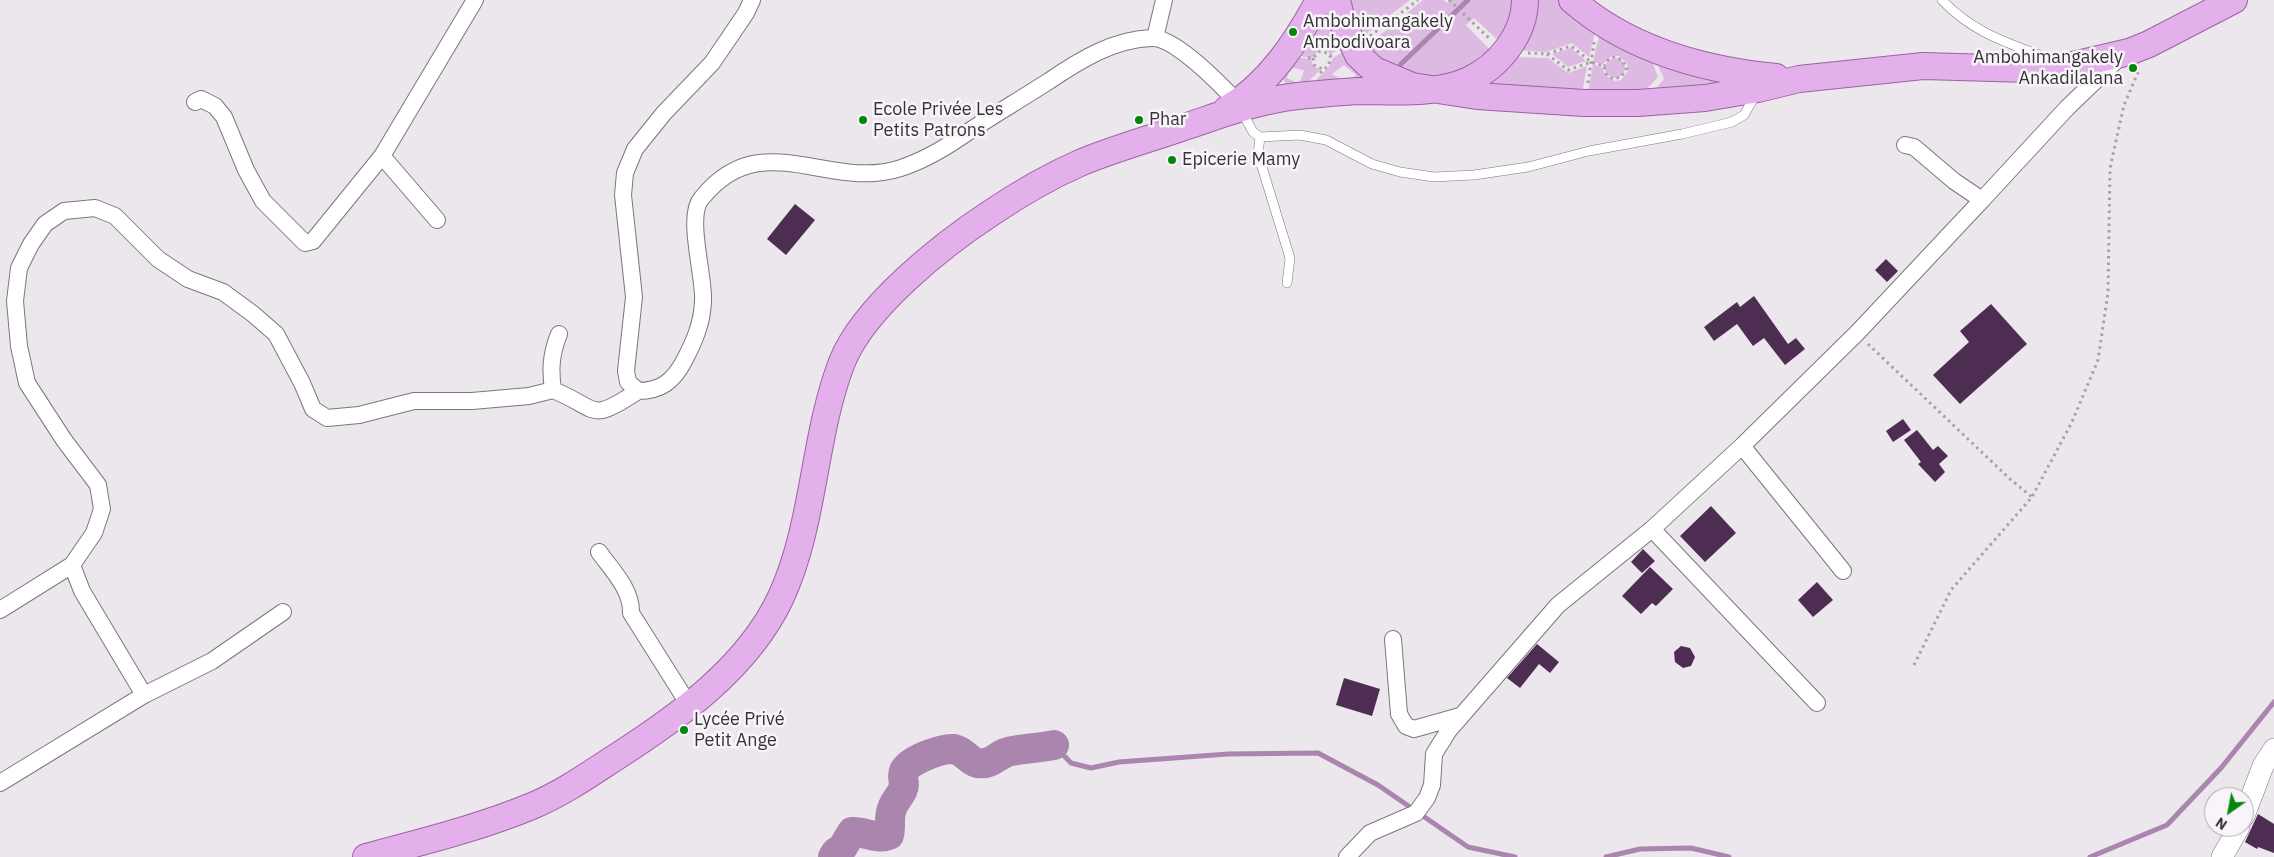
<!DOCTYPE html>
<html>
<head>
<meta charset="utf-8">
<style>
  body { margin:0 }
  #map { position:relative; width:2274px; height:857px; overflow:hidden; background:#ece7ec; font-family:"IBM Plex Sans",sans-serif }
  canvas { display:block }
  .north { position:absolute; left:2204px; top:787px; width:50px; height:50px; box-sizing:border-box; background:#f9f4fa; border:1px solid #aba7ab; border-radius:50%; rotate:213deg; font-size:14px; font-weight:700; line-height:20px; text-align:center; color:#353335 }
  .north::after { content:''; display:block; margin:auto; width:18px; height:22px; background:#02870b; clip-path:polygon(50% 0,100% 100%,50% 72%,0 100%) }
</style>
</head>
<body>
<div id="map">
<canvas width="2274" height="857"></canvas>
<div class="north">N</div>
</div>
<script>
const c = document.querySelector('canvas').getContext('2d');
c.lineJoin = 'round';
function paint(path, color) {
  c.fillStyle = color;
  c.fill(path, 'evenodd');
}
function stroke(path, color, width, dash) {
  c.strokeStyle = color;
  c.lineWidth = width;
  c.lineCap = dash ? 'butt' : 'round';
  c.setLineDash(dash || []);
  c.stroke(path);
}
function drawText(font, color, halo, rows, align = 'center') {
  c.font = font + ' "IBM Plex Sans",sans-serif';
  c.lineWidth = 5;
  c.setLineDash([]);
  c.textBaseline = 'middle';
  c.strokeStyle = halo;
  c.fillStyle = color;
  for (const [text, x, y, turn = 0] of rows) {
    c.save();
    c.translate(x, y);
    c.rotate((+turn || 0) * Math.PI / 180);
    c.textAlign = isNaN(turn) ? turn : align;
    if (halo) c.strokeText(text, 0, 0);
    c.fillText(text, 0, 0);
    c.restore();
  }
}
paint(new Path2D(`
  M1327 0 1344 47 1330 54 1326 50H1319L1312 58 1294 55Z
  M1344 0H1410L1358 40Z
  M1423 0H1443L1448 3 1451 0H1518L1502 44 1474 18 1466 25 1493 53 1448 77 1405 76 1364 48Z
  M1535 0H1560L1596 28 1589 57 1572 43 1546 52 1518 50Z
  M1600 31 1651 58 1658 77 1643 93H1588L1593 64 1602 67 1605 75 1615 81 1621 80 1628 71 1627 63 1619 56H1612L1603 64 1593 62Z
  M1571 48 1586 61 1568 67 1552 54Z
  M1346 50 1383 84 1347 82 1356 75 1344 65 1332 74 1346 82 1308 88 1329 67 1333 58Z
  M1292 57 1311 59 1313 66 1320 70 1301 89 1300 82 1304 70 1289 67 1287 78 1299 84 1291 90 1279 74Z
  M1513 57 1548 58 1568 73 1587 66 1582 93 1478 86Z
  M1605 68a10 10 0 1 1 20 0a10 10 0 1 1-20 0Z
  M1655 59 1732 84 1653 92 1664 79Z`), '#ddbae1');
stroke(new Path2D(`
  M1401 64 1468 0
  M1054 745 1071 763 1091 768 1119 762 1228 754 1318 753 1378 785 1468 847 1515 857
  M1606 857 1640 849 1691 848 1729 857
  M2090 857 2167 825 2221 768 2274 702`), '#aa86ae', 5);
stroke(new Path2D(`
  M833 857 836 852 841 850 852 832C864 831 877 840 889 835 891 827 889 819 891 812 893 802 900 797 903 789 906 783 901 778 904 771 909 760 942 748 954 749 964 751 969 761 977 763 990 765 994 758 1005 753 1013 749 1042 748 1054 745`), '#aa86ae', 30);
paint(new Path2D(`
  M795 204 815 220 786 255 767 239Z
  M1886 259 1898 271 1887 282 1875 270Z
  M1754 296 1788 344 1796 338 1805 349 1785 365 1764 338 1753 346 1737 324 1714 341 1704 327 1737 302 1740 307Z
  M1991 304 2027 344 1960 404 1933 375 1969 342 1960 331Z
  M1903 419 1911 430 1893 442 1886 431Z
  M1917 430 1933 450 1938 446 1948 456 1939 464 1945 472 1935 482 1918 464 1921 462 1904 440Z
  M1711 506 1736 533 1705 562 1680 536Z
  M1643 549 1655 561 1642 573 1631 562Z
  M1650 567 1673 589 1656 606 1652 603 1641 614 1622 596Z
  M1817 582 1833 600 1813 617 1798 600Z
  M1537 644 1559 662 1550 673 1539 664 1520 688 1507 678Z
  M1681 646 1690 648 1695 657 1691 666 1683 668 1675 662 1674 652Z
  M1344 678 1380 689 1372 716 1336 705Z
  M2258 814 2274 824V853L2258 847 2257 849 2245 842Z`), '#4d2d51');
const service = new Path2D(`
  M1942 0C1973 33 2008 43 2050 59
  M1242 112 1253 132 1260 137 1300 135 1326 140 1372 164 1400 172 1434 177 1474 175 1528 167 1589 151 1682 134 1732 122 1744 115 1756 94
  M1260 137 1258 154 1290 258 1287 283`);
const minor = new Path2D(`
  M752 0 746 13 712 63 664 113 635 149 625 173 623 195 634 297 626 371 628 382 638 391C660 391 673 382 684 361 694 342 702 324 703 302 705 278 686 217 701 199 761 123 828 192 901 168 928 159 951 144 974 128 999 112 1024 97 1049 81 1080 60 1114 39 1152 38 1175 37 1222 86 1238 103L1241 109
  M1155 38 1164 0
  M195 102 201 99 215 106 224 117 246 170 263 201 305 243 313 241 382 156 475 0
  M1905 145 1914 147 1954 181 1982 200 2067 108 2121 56
  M382 156 437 220
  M553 390C550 369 551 354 559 334
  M1742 446 1843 571
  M1652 529 1817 703
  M599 552C612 570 632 590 631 613L689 705
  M72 565 82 591 144 695
  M0 610 72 565 94 533 102 509 98 485 64 440 27 383 19 346 15 301 19 268 31 244 45 224 64 211 95 208 115 216 158 259 188 279 223 292 253 314 276 334 302 383 313 409 327 418 359 415 414 401H472L529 396 553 390C600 409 588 424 638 391
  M1393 639 1399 714 1406 726 1414 729 1460 716
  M0 783 144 695 212 661 283 612
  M1347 857 1370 833 1416 813 1427 798 1432 785 1434 754 1449 730 1558 605 1652 529 1742 446 1857 333 1982 200`);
const tertiary = new Path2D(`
  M2244 816 2263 766 2274 749
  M2222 857 2239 827`);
const primary = new Path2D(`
  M1337 0 1342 21 1358 55 1374 70 1412 86 1477 96 1584 103H1638L1705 98 1758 89 1799 79 1923 66 2028 69 2069 66 2129 52 2149 44 2234 0
  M1572 0C1628 49 1703 70 1776 77
  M1227 109C1269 84 1297 41 1319 0
  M366 857C421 842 479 828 532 806 561 794 587 776 613 759 677 718 748 668 781 597 815 523 813 437 842 362 864 307 942 245 991 213 1019 194 1048 177 1080 163 1113 149 1150 139 1184 127 1221 115 1259 100 1298 96 1318 94 1339 92 1360 91 1395 91 1437 95 1469 80 1499 66 1525 34 1525 0`);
stroke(service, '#7b777c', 10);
stroke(minor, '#7b777c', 18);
stroke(tertiary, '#7b777c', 22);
stroke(primary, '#9b62a2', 28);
stroke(new Path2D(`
  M1449 0 1490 39
  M1370 36 1418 0
  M1528 53 1547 54 1571 46 1591 62 1604 66 1606 74 1613 79 1621 77 1627 68 1622 60 1614 57 1608 60 1604 66
  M1547 54 1568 70 1591 62
  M1308 58H1313L1320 51 1327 53 1330 56 1335 54
  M1313 58 1314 65 1322 69
  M1320 73 1329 65 1330 56
  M1588 83 1594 42
  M1868 344 2010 479 2032 497
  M1914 665 1951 590 2032 497 2072 422 2098 360 2108 293 2110 168 2124 105 2139 70`), '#a5a1a5', 3, [2.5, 4]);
stroke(service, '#fff', 9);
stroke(minor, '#fff', 16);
stroke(tertiary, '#fff', 21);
stroke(primary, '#e4b0eb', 26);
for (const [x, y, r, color] of [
  [1293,32,5,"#02870b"],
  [2133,68,5,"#02870b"],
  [863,120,5,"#02870b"],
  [1139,120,5,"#02870b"],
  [1172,160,5,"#02870b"],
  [684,730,5,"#02870b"]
]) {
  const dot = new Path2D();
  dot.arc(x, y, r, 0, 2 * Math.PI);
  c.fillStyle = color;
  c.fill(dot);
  stroke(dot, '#f9f4fa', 2);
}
drawText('18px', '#353335', '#f9f4fa', [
  ["Ambohimangakely",1303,22],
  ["Ambodivoara",1303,43],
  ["Ambohimangakely",2123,58,"right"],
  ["Ankadilalana",2123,79,"right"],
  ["Ecole Privée Les",873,110],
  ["Petits Patrons",873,131],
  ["Phar",1149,120],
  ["Epicerie Mamy",1182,160],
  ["Lycée Privé",694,720],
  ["Petit Ange",694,741]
], 'left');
</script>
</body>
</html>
